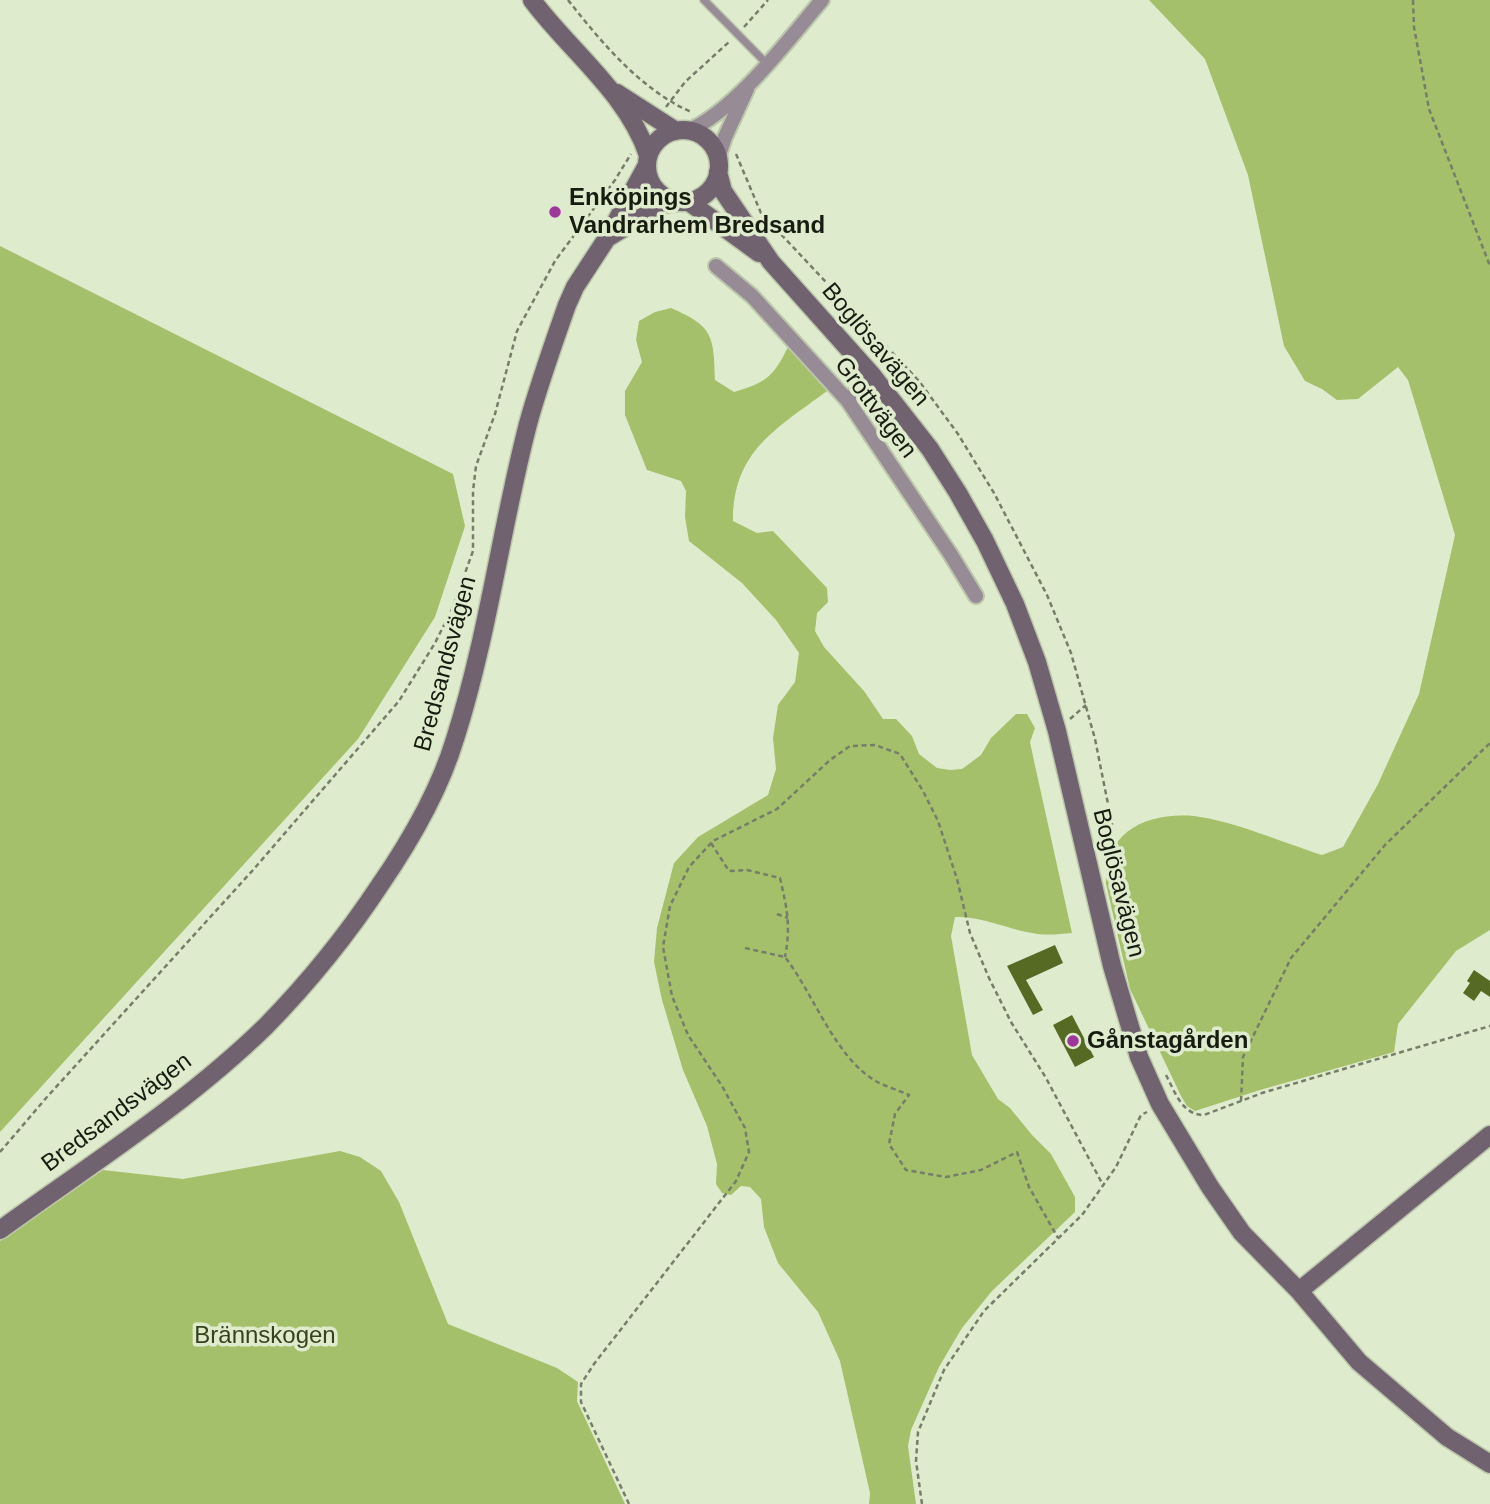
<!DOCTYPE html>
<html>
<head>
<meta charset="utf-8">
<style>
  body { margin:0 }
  canvas { display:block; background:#dfebcd }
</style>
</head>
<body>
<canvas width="1490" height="1504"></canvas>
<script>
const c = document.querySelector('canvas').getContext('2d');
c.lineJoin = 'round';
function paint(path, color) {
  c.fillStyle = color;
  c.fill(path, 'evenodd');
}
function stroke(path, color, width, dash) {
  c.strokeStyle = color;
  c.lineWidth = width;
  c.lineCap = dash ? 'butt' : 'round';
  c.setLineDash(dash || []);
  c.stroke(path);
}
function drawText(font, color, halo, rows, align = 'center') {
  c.font = font + ' Helvetica,sans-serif';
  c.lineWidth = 7;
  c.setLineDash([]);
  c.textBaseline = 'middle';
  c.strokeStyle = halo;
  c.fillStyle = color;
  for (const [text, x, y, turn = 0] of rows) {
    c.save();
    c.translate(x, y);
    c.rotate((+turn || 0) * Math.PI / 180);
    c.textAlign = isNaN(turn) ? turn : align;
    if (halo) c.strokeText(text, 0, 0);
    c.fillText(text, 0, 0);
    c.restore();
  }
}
paint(new Path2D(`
  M1149 0H1490V930L1456 951 1398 1024 1394 1052 1260 1090 1195 1111 1187 1106 1181 1096 1130 989 1106 884C1104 832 1146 812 1194 816 1234 821 1284 843 1322 855L1343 847 1378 784 1419 694 1455 535 1408 380 1398 367 1358 399 1337 400 1322 389 1305 381 1284 346 1248 175 1205 59Z
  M0 246 453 474 465 526 435 617 358 739 0 1132Z
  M671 308C713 326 714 336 715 380L734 392C767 382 773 377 788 347L827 391C776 429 733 451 733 521L757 533 773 531 827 588 828 602 817 613 815 631 824 647 864 691 883 719H896L912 736 919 754 937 768 950 770 962 769 981 755 991 738 1016 714H1027L1035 728 1030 742 1034 761 1072 933C1059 934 1046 936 1032 933 1004 928 985 917 955 917L951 936 972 1055 998 1099 1010 1108 1032 1135 1051 1154 1075 1197V1212L992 1291 962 1328 939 1367 911 1430 908 1446 916 1504H869L870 1493 840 1361 818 1312 778 1263 764 1227 761 1199 750 1187 741 1186 731 1195 722 1193 716 1184 717 1164 707 1126 683 1070 662 1000 654 962 657 928 674 863 698 837 768 795 776 769 773 738 778 705 795 682 799 653 776 620 742 583 689 541 685 517 686 491 681 481 647 470 625 415V391L642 362 636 340 639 321 655 312Z
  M340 1151 360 1157 381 1171 399 1202 448 1324 557 1368 578 1382 577 1401 625 1504H0V1241L103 1170 183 1179Z`), '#a4c06a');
paint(new Path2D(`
  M1055 945 1063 963 1026 980 1043 1010 1033 1015 1007 966Z
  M1474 970 1490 981V997L1481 991 1474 1001 1463 993 1470 983 1467 981Z
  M1072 1015 1094 1057 1075 1067 1053 1025Z`), '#566a24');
const lane = new Path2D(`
  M704 0 767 64`);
const street = new Path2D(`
  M688 131C736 110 788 40 822 0
  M718 158 725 137 747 89
  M716 266 752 296 848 401 951 555 976 596
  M848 401 872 375`);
const secondary = new Path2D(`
  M532 0C570 51 627 93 648 155
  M617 93 676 131
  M647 166a36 36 0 1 1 72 0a36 36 0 1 1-72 0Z
  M718 172 723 191 771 262 872 375 930 449 958 493 985 541 1015 604 1037 662 1057 731 1112 966 1139 1057 1160 1104 1210 1187 1242 1233 1299 1291 1359 1362 1447 1437 1490 1464
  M689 202 759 253
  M607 238 662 205 677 202
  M0 1230C90 1165 186 1104 266 1026 308 983 347 935 380 885 411 840 439 792 455 739 488 636 501 528 528 424 539 384 553 345 567 305L575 287 607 238 647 165
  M1299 1291 1490 1135`);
stroke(lane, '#bbc6ab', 10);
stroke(street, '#bbc6ab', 18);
stroke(secondary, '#bbc6ab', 21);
stroke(new Path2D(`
  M568 0C602 43 640 89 691 112
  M1413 0 1414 27 1429 109 1490 266
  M744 27 768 0
  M666 107 685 82 729 42
  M736 154 761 213 919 381 958 434 994 493 1047 595 1071 653 1095 739 1112 824 1104 859
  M884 365 895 356
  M1070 719 1086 705
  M711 843 729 871 747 870 780 878C787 908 791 926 785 957
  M777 914 788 918
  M745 948 785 957C813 993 834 1055 874 1080 884 1086 898 1090 909 1095L895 1114 889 1144 906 1170 946 1177 981 1170 1017 1152 1029 1187 1058 1238
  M1166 1075C1175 1092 1182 1115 1204 1115L1262 1093 1490 1026
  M1241 1101 1243 1057 1291 958 1385 845 1490 743
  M0 1152 47 1097 253 870 399 701 435 643 452 609 473 551V491L476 466 495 414 517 331 555 261 615 180 631 154
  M629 1504 581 1402V1384L594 1364 736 1181 749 1152 745 1128 722 1086 688 1035 672 996 663 947 670 906 689 867 713 841 777 809 830 760 850 746 875 745 900 754 923 791 938 821 957 879 970 933 989 978 1011 1022 1046 1078 1103 1185
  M922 1504 916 1461 918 1432 944 1370 984 1311 1082 1215 1116 1167 1141 1115 1147 1112`), '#767d69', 2.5, [5, 3.5]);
stroke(lane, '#978c96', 7);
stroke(street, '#978c96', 14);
stroke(secondary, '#716270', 18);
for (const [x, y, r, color] of [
  [555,212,7,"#9d379c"],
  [1073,1041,7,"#9d379c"]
]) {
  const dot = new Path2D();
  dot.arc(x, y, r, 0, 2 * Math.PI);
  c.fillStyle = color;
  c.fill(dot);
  stroke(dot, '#dfebcd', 2.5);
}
drawText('bold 24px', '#171b10', '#dfebcd', [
  ["Enköpings",569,198],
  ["Vandrarhem Bredsand",569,226],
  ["Gånstagården",1087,1041]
], 'left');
drawText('24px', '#171b10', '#dfebcd', [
  ["Boglösavägen",875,345,50],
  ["Grottvägen",875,408,53],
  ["Bredsandsvägen",446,664,-75],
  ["Boglösavägen",1118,883,76],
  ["Bredsandsvägen",117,1113,-37]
]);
drawText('24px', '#36421c', '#dfebcd', [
  ["Brännskogen",265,1336]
]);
</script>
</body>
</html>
